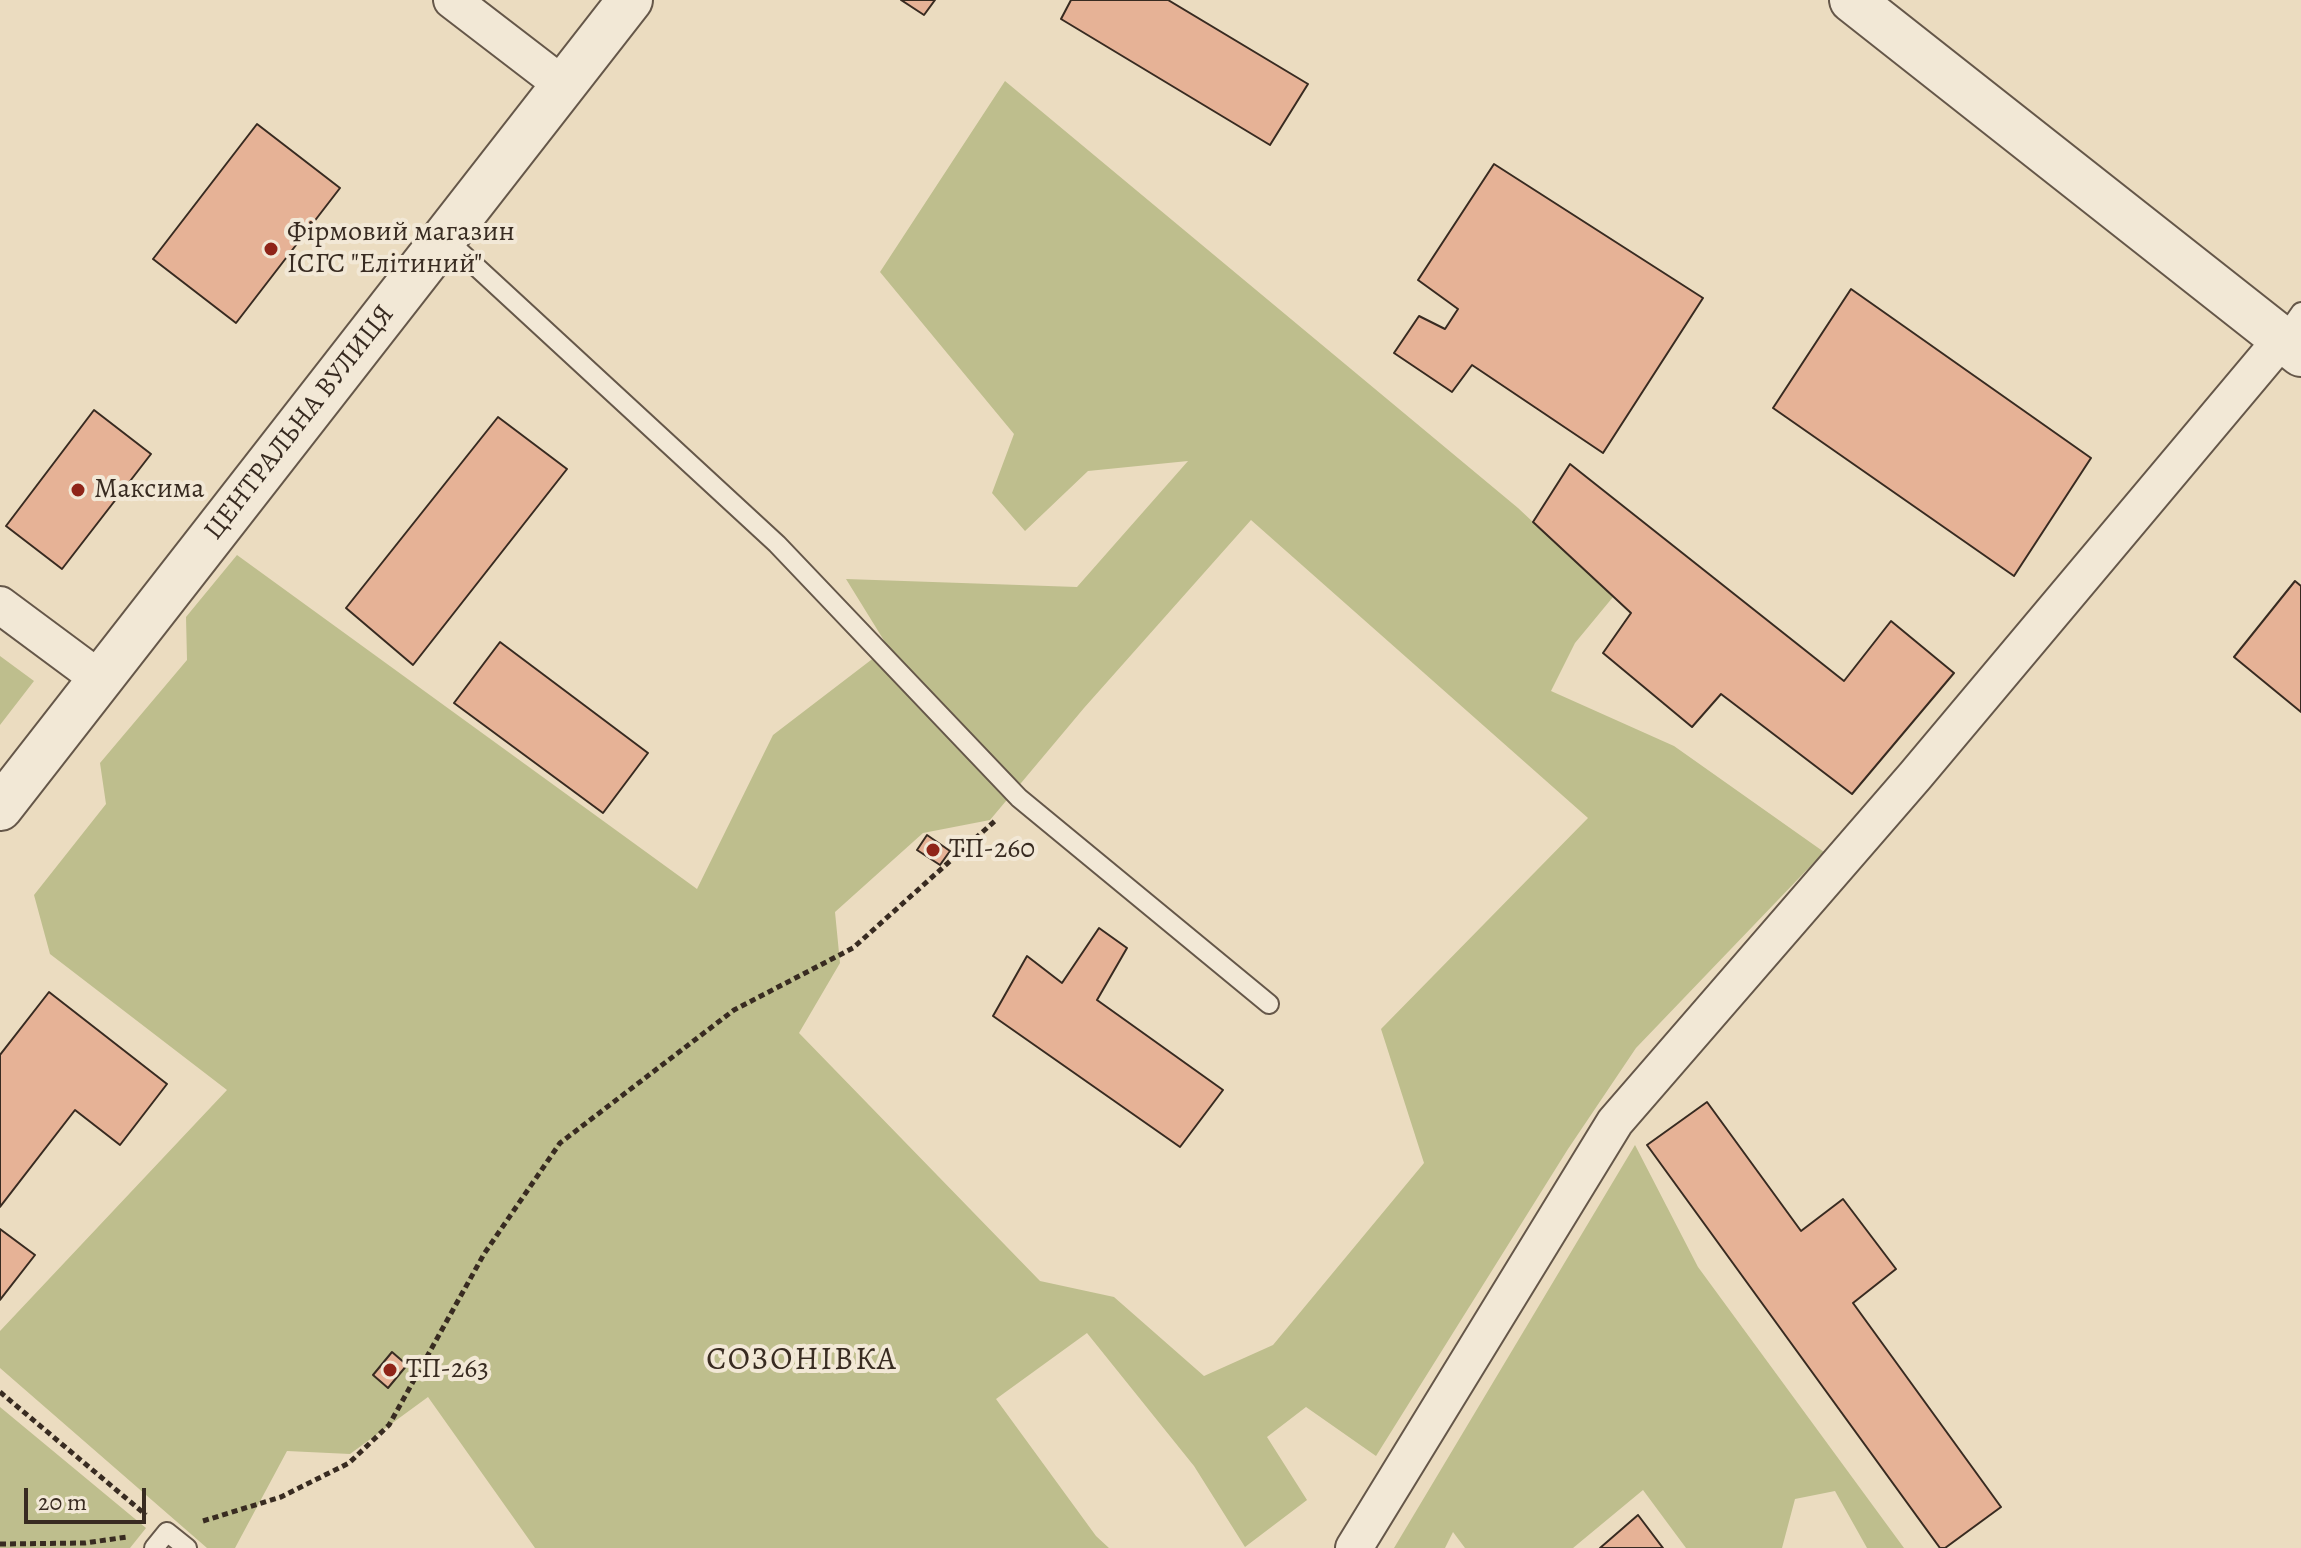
<!DOCTYPE html>
<html>
<head>
<meta charset="utf-8">
<style>
  body { margin:0 }
  #map { position:relative; width:2301px; height:1548px; overflow:hidden; background:#ebdcc0; font-family:Alegreya,serif }
  canvas { display:block }
  .scale { position:absolute; left:24px; top:1488px; width:122px; height:36px; box-sizing:border-box; border:4px solid #382b21; border-top:0; padding-left:10px; font-size:24px; line-height:28px; white-space:nowrap; color:#382b21; -webkit-text-stroke:6px #f2e8d6; paint-order:stroke }
</style>
</head>
<body>
<div id="map">
<canvas width="2301" height="1548"></canvas>
<div class="scale">20 m</div>
</div>
<script>
const c = document.querySelector('canvas').getContext('2d');
c.lineJoin = 'round';
function paint(path, color) {
  c.fillStyle = color;
  c.fill(path, 'evenodd');
}
function stroke(path, color, width, dash) {
  c.strokeStyle = color;
  c.lineWidth = width;
  c.lineCap = dash ? 'butt' : 'round';
  c.setLineDash(dash || []);
  c.stroke(path);
}
function drawText(font, color, halo, rows, align = 'center') {
  c.font = font + ' Alegreya,serif';
  c.lineWidth = 8;
  c.setLineDash([]);
  c.textBaseline = 'middle';
  c.strokeStyle = halo;
  c.fillStyle = color;
  for (const [text, x, y, turn = 0] of rows) {
    c.save();
    c.translate(x, y);
    c.rotate((+turn || 0) * Math.PI / 180);
    c.textAlign = isNaN(turn) ? turn : align;
    if (halo) c.strokeText(text, 0, 0);
    c.fillText(text, 0, 0);
    c.restore();
  }
}
paint(new Path2D(`
  M1005 81 1518 508 1613 597 1575 643 1551 691 1674 746 1824 852 1636 1048 1568 1149 1376 1456 1306 1407 1267 1437 1307 1500 1245 1547 1194 1466 1087 1333 996 1399 1096 1536 1109 1548H535L428 1397 350 1454 287 1451 235 1548H207L0 1368V1331L227 1090 50 954 34 895 106 804 100 763 187 660 186 617 237 555 697 889 773 735 888 647 846 579 1077 587 1188 461 1088 471 1025 531 992 493 1014 434 880 272ZM1251 520 1588 818 1381 1029 1424 1163 1273 1345 1204 1376 1114 1297 1040 1281 799 1033 840 963 835 912 923 833 990 820 1084 708Z
  M0 656 34 681 0 725Z
  M1635 1145 1698 1267 1904 1548H1867L1835 1491 1795 1499 1782 1548H1686L1643 1490 1573 1548H1465L1453 1532 1445 1548H1394Z
  M0 1407 146 1528 130 1548H0Z`), '#bebe8d');
const building = new Path2D(`
  M901 0H935L924 15Z
  M1071 0H1168L1308 84 1270 145 1061 19Z
  M257 124 340 188 236 323 153 259Z
  M1494 164 1703 298 1603 453 1472 365 1452 392 1394 353 1419 316 1445 329 1458 309 1418 280Z
  M1851 289 2091 458 2014 576 1773 408Z
  M94 410 151 454 62 569 6 526Z
  M498 417 567 469 413 665 346 608Z
  M1570 464 1844 681 1891 621 1954 673 1852 794 1721 694 1692 727 1603 653 1631 613 1533 522Z
  M2295 581 2301 586V712L2234 657Z
  M500 642 648 753 603 813 454 703Z
  M927 835 950 851 940 865 917 850Z
  M1099 928 1127 948 1097 1000 1223 1090 1180 1147 993 1016 1027 956 1062 983Z
  M49 992 167 1084 120 1145 75 1110 0 1207V1055Z
  M1707 1102 1801 1231 1843 1199 1896 1269 1853 1303 2001 1507 1945 1548H1940L1647 1145Z
  M0 1229 35 1255 0 1300Z
  M392 1352 407 1365 388 1388 373 1375Z
  M1638 1515 1663 1548H1600Z`);
paint(building, '#e6b296');
stroke(building, '#382b21', 2);
const service = new Path2D(`
  M444 237 777 544 1019 798 1269 1004
  M2282 339 2301 312
  M154 1548 167 1532 187 1548`);
const minor = new Path2D(`
  M452 0 564 86
  M0 605 101 680
  M1354 1548 1615 1122 1915 776 2282 339`);
const tertiary = new Path2D(`
  M1852 0 2301 354
  M0 808 630 0`);
stroke(service, '#655749', 22);
stroke(minor, '#655749', 40);
stroke(tertiary, '#655749', 48);
stroke(new Path2D(`
  M0 1392 146 1515
  M203 1521 281 1497 349 1463 389 1425 484 1254 560 1143 734 1010 853 948 997 819
  M0 1544 85 1543 127 1537`), '#382b21', 5, [6, 4]);
stroke(service, '#f2e8d6', 18);
stroke(minor, '#f2e8d6', 36);
stroke(tertiary, '#f2e8d6', 44);
for (const [x, y, r, color] of [
  [271,249,8,"#8f2418"],
  [78,490,8,"#8f2418"],
  [933,850,8,"#8f2418"],
  [390,1370,8,"#8f2418"]
]) {
  const dot = new Path2D();
  dot.arc(x, y, r, 0, 2 * Math.PI);
  c.fillStyle = color;
  c.fill(dot);
  stroke(dot, '#f2e8d6', 3);
}
drawText('28px', '#382b21', '#f2e8d6', [
  ["Фірмовий магазин",287,233],
  ["ІСГС \"Елітиний\"",287,265],
  ["Максима",94,490],
  ["ТП-260",949,850],
  ["ТП-263",406,1370]
], 'left');
drawText('28px', '#382b21', '#f2e8d6', [
  ["ЦЕНТРАЛЬНА ВУЛИЦЯ",300,423,-52]
]);
c.letterSpacing = '2px';
drawText('32px', '#382b21', '#f2e8d6', [
  ["СОЗОНІВКА",802,1361]
]);
c.letterSpacing = '0px';
</script>
</body>
</html>
